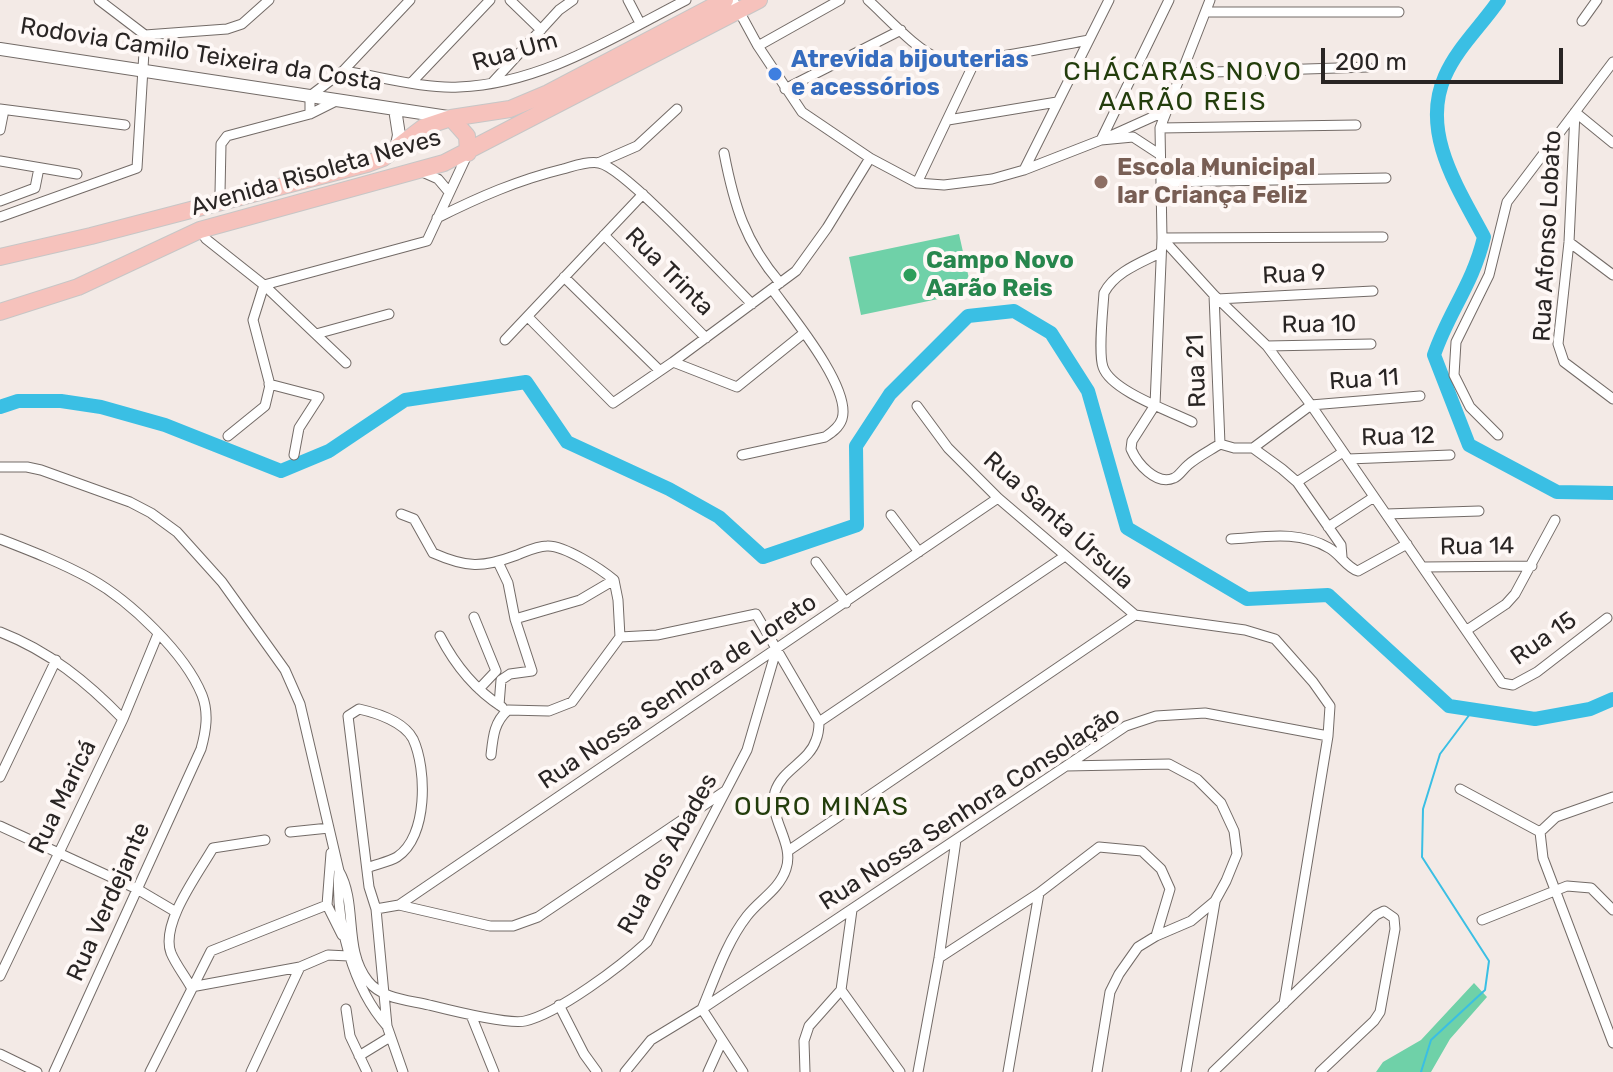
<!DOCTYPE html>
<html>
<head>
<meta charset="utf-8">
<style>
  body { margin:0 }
  #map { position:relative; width:1613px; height:1072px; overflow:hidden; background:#f3eae6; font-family:Rubik,sans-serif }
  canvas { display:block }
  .scale { position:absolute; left:1321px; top:48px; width:242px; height:36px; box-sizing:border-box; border:4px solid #292524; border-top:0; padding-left:10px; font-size:24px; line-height:28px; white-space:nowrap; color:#292524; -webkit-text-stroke:6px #fef8f6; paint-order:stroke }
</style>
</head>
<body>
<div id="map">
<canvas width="1613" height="1072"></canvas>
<div class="scale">200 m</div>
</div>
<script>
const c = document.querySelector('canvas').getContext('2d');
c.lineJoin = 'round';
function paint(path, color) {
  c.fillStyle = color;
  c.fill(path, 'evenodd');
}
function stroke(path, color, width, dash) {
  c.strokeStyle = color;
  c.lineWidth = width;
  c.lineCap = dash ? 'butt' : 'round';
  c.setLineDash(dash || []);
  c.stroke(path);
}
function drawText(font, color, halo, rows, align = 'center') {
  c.font = font + ' Rubik,sans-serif';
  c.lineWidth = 8;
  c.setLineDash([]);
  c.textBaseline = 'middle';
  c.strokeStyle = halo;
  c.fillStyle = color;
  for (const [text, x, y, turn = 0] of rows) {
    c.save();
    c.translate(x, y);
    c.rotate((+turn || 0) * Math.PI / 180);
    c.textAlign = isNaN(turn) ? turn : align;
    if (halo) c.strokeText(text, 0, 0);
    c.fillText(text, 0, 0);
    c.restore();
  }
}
paint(new Path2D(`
  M959 234 972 292 861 315 849 257Z
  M1474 983 1487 997 1450 1039 1431 1072H1376L1383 1062 1421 1040Z`), '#6fd1a8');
stroke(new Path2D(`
  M1421 1072 1431 1040 1485 990 1489 961 1422 857 1423 809 1440 754 1473 710`), '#3abfe4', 2);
stroke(new Path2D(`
  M1499 0C1482 25 1457 48 1445 76 1420 132 1458 188 1484 237 1473 284 1448 313 1434 355L1469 445 1557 492 1613 493
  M0 407 18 401H61L101 407 165 425 281 471 329 451 405 400 526 382 567 442 669 489 719 517 763 557 857 525 856 446 890 394 968 316 1014 311 1051 333 1088 391 1127 528 1247 599 1328 595 1449 706 1535 719 1590 709 1613 699`), '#3abfe4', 14);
const minor = new Path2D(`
  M99 0 145 35 227 29 242 24 269 0
  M510 0 541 30
  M628 0 640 23
  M733 0 758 46 802 112 870 158 917 183 944 185 992 179 1024 170 1101 140 1133 137 1159 154
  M868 0C887 17 917 51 940 59 964 67 1059 45 1089 40
  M1210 0 1160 128 1162 238 1155 405 1132 441 1131 449C1137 463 1156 486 1174 478 1179 476 1183 469 1188 465 1197 457 1209 451 1220 444
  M1206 12H1399
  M1582 21 1597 0
  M758 46 840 0
  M343 71C379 76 423 89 459 87 541 84 614 37 686 0
  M1183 73 1368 67
  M412 82 490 0
  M492 83 559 10 573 0
  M785 89 901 30
  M0 109 125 125
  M1575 112 1569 242 1558 344 1564 362 1613 399
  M1575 112 1613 143
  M310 114V96L343 71 410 0
  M948 120 1057 102
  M1160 128 1356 125
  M0 130 4 110
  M1108 137 1168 110
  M1101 140 1169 0
  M724 153C734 205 745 242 780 283
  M0 161 77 174
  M598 163 637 146 677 109
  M1024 170 1109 0
  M420 171 438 179 449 192
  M1163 182 1386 178
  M917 183 976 59
  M220 193 221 144 227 136 310 114 338 100
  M0 201 35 188 39 168
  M0 217 137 168 145 35
  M437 218C479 197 518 180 563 169 574 166 588 161 599 163 624 167 727 279 752 304
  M200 230 206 239 264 285 346 363
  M604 235 706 338
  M1162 238 1214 295 1267 346 1311 405 1502 683 1513 685 1537 672 1607 618
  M1162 238 1383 237
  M1569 242 1613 275
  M1160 253C1140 263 1115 272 1104 293 1103 309 1098 353 1103 367 1111 391 1170 411 1192 422
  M564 277 659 370
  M1214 295 1220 444
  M1217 299 1373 291
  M528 317 613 403 673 362 796 271 827 228 870 158
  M316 334 389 314
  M505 340 643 194
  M1267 346 1371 344
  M673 362 737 387 804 333
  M269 384 319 397 299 428 294 455
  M917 406 948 448 998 498 1135 615 1245 630 1275 639 1313 682 1330 706 1328 736 1284 1004
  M1498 435 1470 407 1454 375 1456 342 1489 275 1507 202 1613 62
  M228 436 265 406 270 385 253 320 264 285 427 241 468 153
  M1220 444 1234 448H1253L1282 469 1297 482 1341 545 1342 557
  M1253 448 1311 405 1420 396
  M742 455 825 437C831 433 839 428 842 419 852 388 790 314 772 289
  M1348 459 1450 455
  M0 467H27L41 470 130 502 151 513 177 532 222 582 285 670 300 704 339 871C358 904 343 950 368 981 382 999 408 1000 429 1005 449 1010 508 1025 525 1021 559 1013 621 966 647 942L747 750 776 651
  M1297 482 1343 452
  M401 514 414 519 433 553C467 568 482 568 517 555 527 551 537 546 547 546 564 545 601 569 614 580L618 600 620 637
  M1386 514 1479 511
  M891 515 919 552
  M1328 527 1374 497
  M0 539C31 551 62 563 91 579 130 601 185 653 202 695 209 713 206 731 201 749L54 1072
  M1231 539C1265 537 1298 530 1329 548 1340 554 1347 568 1358 571L1407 544
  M498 562 508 583 515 619 532 671 510 674 501 680 499 705
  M816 562 846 603
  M1423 567 1532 566
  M474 617 496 671 479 689
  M515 619 580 600 614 580
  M1467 630 1506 604 1515 594 1555 520
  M0 632C49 651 87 682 123 719
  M440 636C455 665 474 689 502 707
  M620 637 657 635 756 614 819 722C819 728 818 735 816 740 809 762 782 769 775 792 768 819 795 843 786 869 779 890 759 900 747 916 726 943 715 978 702 1009
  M819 722 1065 556
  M491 755C493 737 494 722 508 710L549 711 572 702 620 637
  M1066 766 1169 764 1197 779 1221 803 1234 831 1237 854 1226 881 1215 901 1191 921 1156 936 1138 947 1119 974 1110 992 1097 1072
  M0 777 56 660
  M1460 789 1540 832
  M1613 797 1556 817 1540 832 1543 858 1613 1043
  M0 826 137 889 176 912
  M290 832 329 828
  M265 840 213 848C198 874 160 924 171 953 176 965 185 976 191 987L300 967 328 955 349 956
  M788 851 1135 615
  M331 853 327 905 342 935
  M367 868C376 864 389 862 397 857 428 837 427 769 413 739 404 722 377 713 359 709L348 716 369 887 376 909 387 1026 403 1072
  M339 871C335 921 353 988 387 1026
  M399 905 490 926H513L538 917 725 791
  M376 909 399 905 998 498
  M1482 920 1567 886 1591 888 1613 910
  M939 958 1039 893 1099 847 1142 851 1161 869 1170 889 1156 936
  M0 976 123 719 158 634
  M841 990 900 1072
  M559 1005 584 1054 597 1072
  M346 1009 350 1036 367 1072
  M702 1009 743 1072
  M471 1015 494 1072
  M0 1054 37 1072
  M359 1056 390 1037
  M150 1072 211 951 327 905
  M251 1072 300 967
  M625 1072 651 1040 702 1009 1126 726 1156 716 1205 713 1328 736
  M708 1072 722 1041
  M805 1072 804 1041 809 1026 841 990 852 910
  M918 1072 939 958 956 840
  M1008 1072 1039 893
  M1186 1072 1215 902
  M1213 1072 1376 915 1384 911 1394 918 1395 929 1380 1012 1374 1021 1320 1072`);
const tertiary = new Path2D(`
  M0 49 448 117
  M395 109 399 135 396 149`);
const trunk = new Path2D(`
  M451 118 467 136 468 153
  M0 257 91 236 367 164 383 158 424 127 451 118 510 109 548 93 725 0
  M0 312 78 287 200 230 444 163 759 0`);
stroke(minor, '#736b67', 11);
stroke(tertiary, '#736b67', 14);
stroke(trunk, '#c7c6c6', 18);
stroke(minor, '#fff', 9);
stroke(tertiary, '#fff', 12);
stroke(trunk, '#f6c2bc', 16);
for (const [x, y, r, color] of [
  [775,74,8,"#3f7fe0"],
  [1101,182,8,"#8d6e63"],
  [910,275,8,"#2e9e5b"]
]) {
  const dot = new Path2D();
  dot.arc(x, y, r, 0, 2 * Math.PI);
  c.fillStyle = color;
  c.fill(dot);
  stroke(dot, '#fef8f6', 3);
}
drawText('24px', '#292524', '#fef8f6', [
  ["Rua Um",515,52,-16],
  ["Rodovia Camilo Teixeira da Costa",201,55,9],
  ["Avenida Risoleta Neves",316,173,-16],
  ["Rua Afonso Lobato",1548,236,-87],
  ["Rua Trinta",669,272,45],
  ["Rua 9",1294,275,-3],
  ["Rua 10",1319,325,-1],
  ["Rua 21",1197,371,-92],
  ["Rua 11",1364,380,-4],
  ["Rua 12",1398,437,-2],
  ["Rua Santa Úrsula",1058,521,42],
  ["Rua 14",1477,547,-1],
  ["Rua 15",1544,639,-35],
  ["Rua Nossa Senhora de Loreto",678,692,-34],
  ["Rua Maricá",63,797,-64],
  ["Rua Nossa Senhora Consolação",970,809,-33],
  ["Rua dos Abades",668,854,-61],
  ["Rua Verdejante",109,902,-66]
]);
drawText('bold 24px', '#366cbe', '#fef8f6', [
  ["Atrevida bijouterias",791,60],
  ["e acessórios",791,88]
], 'left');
drawText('bold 24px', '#785e54', '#fef8f6', [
  ["Escola Municipal",1117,168],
  ["lar Criança Feliz",1117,196]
], 'left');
drawText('bold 24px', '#27864d', '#fef8f6', [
  ["Campo Novo",926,261],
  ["Aarão Reis",926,289]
], 'left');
c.letterSpacing = '2px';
drawText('26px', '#233d0c', '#fef8f6', [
  ["CHÁCARAS NOVO",1183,72],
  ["AARÃO REIS",1183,102],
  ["OURO MINAS",822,807]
]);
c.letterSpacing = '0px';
</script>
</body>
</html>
